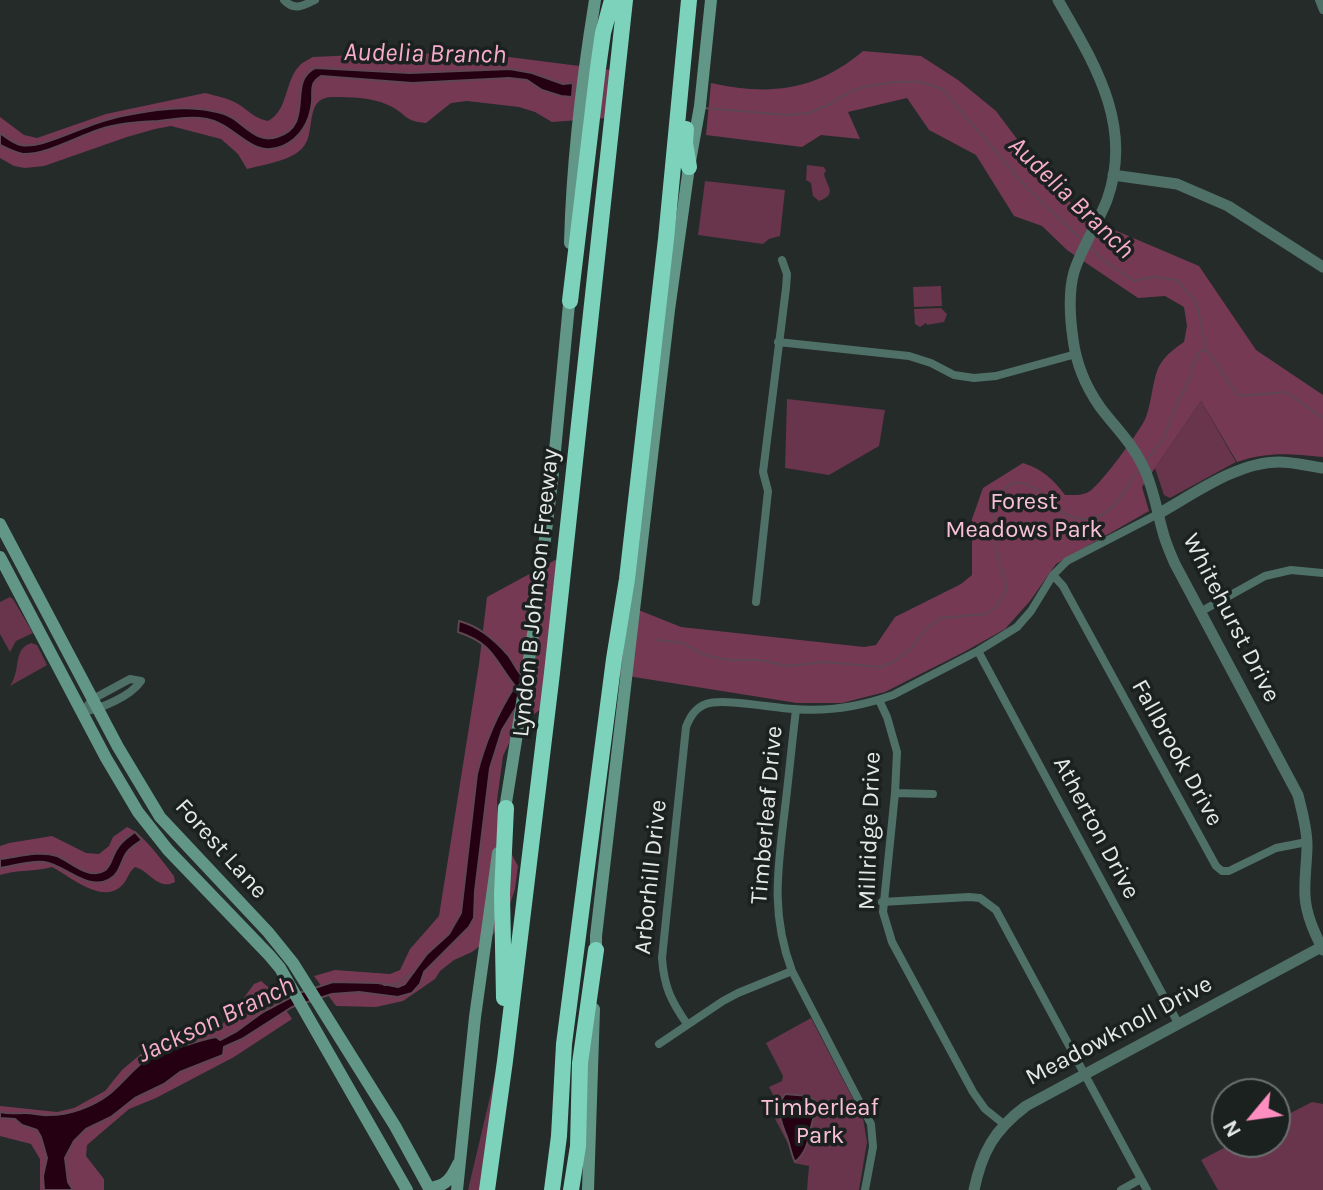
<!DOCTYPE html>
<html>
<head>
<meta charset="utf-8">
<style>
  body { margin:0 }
  #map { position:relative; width:1323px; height:1190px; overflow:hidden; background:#242b29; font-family:Karla,sans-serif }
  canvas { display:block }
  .north { position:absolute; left:1211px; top:1078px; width:80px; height:80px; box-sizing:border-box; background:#1a211f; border:2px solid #6b716f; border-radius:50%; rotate:241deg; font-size:22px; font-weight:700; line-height:32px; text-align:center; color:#e4e9e7 }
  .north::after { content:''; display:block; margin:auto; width:28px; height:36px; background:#fd8ebf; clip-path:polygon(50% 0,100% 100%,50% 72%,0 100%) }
</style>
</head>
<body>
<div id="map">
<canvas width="1323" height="1190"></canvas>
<div class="north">N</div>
</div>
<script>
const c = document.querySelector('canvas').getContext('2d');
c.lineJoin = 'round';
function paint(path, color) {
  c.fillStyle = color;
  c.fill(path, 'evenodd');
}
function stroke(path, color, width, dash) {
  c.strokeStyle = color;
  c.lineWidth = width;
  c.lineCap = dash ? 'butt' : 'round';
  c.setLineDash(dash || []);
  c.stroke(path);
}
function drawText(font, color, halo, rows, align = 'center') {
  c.font = font + ' Karla,sans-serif';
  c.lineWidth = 7;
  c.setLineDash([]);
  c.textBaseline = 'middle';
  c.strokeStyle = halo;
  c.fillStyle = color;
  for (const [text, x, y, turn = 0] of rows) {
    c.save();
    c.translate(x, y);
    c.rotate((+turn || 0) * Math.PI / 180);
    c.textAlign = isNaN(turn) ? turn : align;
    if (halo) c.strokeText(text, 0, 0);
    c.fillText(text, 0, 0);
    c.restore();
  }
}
paint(new Path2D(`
  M807 165 824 167 826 171 824 174C827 187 838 194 819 201L813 196 811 183 806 180Z
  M705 181 785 190 780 236 769 239 763 244 698 235Z
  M941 286 942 306 914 307 913 287Z
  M941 308 947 314 944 322 927 325 926 323 920 327 915 324 914 309Z
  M787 399 885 410 879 446 829 475 785 468Z
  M1201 401 1236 462 1170 498 1164 495 1155 468Z
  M10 597 13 599 33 633 16 641 10 652 0 634V602Z
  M31 643 37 645 47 665 10 686C22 668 12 650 31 643Z
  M519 974 494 1190H468Z
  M811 1018 863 1118 867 1142 859 1190H807L809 1166 794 1163V1155L772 1113 780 1108 769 1087 782 1081 783 1076 766 1043Z
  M1312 1102 1323 1104V1190H1218L1201 1160 1235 1142H1275V1121Z`), '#68354c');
paint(new Path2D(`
  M863 51 921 56 958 80 996 111 1038 167 1084 217 1199 266 1256 350 1323 395V457C1290 454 1269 451 1237 462L1201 401 1142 487 1149 511 1056 564 1030 601 1005 629 964 652 885 692 842 703H797L609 673 616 601 681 627 864 647 876 645 895 617 961 584 972 575V519L983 488 1023 463C1042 469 1053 479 1065 495 1074 495 1082 496 1090 491 1101 484 1141 430 1146 417 1152 402 1153 374 1161 363 1167 354 1175 348 1184 342L1187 326 1184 307 1165 296 1138 298 1067 250 1042 226 1014 216 976 155 929 130 907 98 848 112 860 139 821 135 802 147 706 135 711 83C769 96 816 91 863 51Z
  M402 53 493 55 611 70 607 118 552 122 535 112 519 107 467 101 451 103 426 123C402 121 407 113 388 105 371 97 350 97 332 97 304 98 316 130 304 146 295 160 262 165 247 169L238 154 221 139 171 126 155 129 127 137 44 166 25 168 14 166 0 158V117L24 135 37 138 106 114 205 93C216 96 229 98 238 104 251 112 252 117 268 121 289 110 284 80 301 64 305 61 309 59 313 57Z
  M557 559 546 705 516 728 503 756 497 800 499 831 518 866 515 889 506 916 492 936 472 952 454 960 440 971 435 979 403 1001 376 1007 336 1006 314 976 335 970 390 974 400 970 410 949 439 916 479 664 487 597Z
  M127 827C143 833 163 862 174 876L175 882C158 891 150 871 135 867 127 873 128 882 119 888 99 902 71 877 52 867 35 872 18 869 0 875V846L9 843 52 836 86 853 99 854 109 846 113 837Z
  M261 981 273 991 292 1019 234 1057 156 1098 129 1109 87 1145 86 1156 104 1179V1190H40V1159L31 1144 0 1136V1106L57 1112 74 1108 105 1091 122 1070 142 1053 171 1035C179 1037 189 1041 197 1039 222 1033 240 1003 254 984Z`), '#753954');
const water = new Path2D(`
  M315 68 410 73 510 69 532 73 563 84 573 83 572 97 561 96 542 90 527 80 509 78 412 83 321 76C309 83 313 91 312 102 310 121 301 138 283 146 251 160 236 124 207 119 191 116 174 119 158 121 137 122 118 123 98 130 77 137 45 155 23 154 16 153 6 148 0 145V133C6 137 14 144 21 145 39 149 78 129 97 123 116 116 136 113 157 110 175 108 194 107 212 111 219 112 228 115 234 119 248 129 259 143 277 137 316 125 286 82 315 68Z
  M459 621C478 626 495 640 508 655 514 663 516 670 523 677L537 666 533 688 515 709 502 730 490 768 475 891 474 918 469 927 424 972 420 984 412 993 398 997 359 992 332 994 292 1007 242 1039 224 1047 223 1055 180 1072 164 1084 135 1098 111 1117 86 1129 74 1141 65 1158 68 1182 73 1190H44L43 1176 47 1158 41 1137 37 1130 22 1125 15 1119 0 1118V1112C9 1114 16 1113 25 1113 33 1113 41 1116 49 1115 69 1115 92 1107 108 1095 123 1083 134 1067 150 1057 160 1051 169 1050 179 1047 192 1044 203 1039 216 1037L220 1040 237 1031 263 1012 299 993 333 982 378 983 398 987 405 984 427 954 449 934 461 913 477 774C485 742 497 714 515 686 494 660 494 644 458 632Z
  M135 832 142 840C136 844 131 847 127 852 121 860 120 874 110 879 87 892 66 865 44 862 31 860 14 866 0 868V859C18 857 39 850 57 856 70 861 88 880 104 871 111 867 112 856 117 849 121 841 128 837 135 832Z
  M785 1094 809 1096 814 1100 817 1110C807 1127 813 1147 795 1162 791 1154 790 1145 787 1137 781 1123 775 1108 785 1094Z`);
paint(water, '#250012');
stroke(water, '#5e4652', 2);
stroke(new Path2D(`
  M704 108 787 115 809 113 830 104 851 91 864 87 894 82H921L942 89 1028 189 1083 241
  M1091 248 1103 260 1134 281 1153 277 1177 280 1196 302 1206 347
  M1147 460 1163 439 1179 399 1189 381 1192 367 1200 351 1206 350C1219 364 1226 382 1239 396L1286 392 1323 418
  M656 640 683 643 704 655 728 660H760L788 666 824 662 881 667 895 661 912 648 924 631 940 618 986 614 998 605 1007 589C998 559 987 529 999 499 1009 472 1032 484 1047 498 1053 504 1059 512 1066 515 1070 517 1079 519 1084 519 1113 520 1125 488 1140 468
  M384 985 396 984 414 972`), '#5e4652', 2);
stroke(new Path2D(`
  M284 0C294 11 303 6 315 0
  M1319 0 1323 10
  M778 342 909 356 931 363 954 375 974 378 996 376 1076 354
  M1053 575 1063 586 1216 866 1222 871H1229L1276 848 1307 842
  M756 602 768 491 763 472 786 288 787 274 782 260
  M1200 612 1265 576 1291 570 1323 573
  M978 651 1178 1023
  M130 679 141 681C130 697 100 709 82 712L93 699Z
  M879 700 887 717 897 752 895 793 883 912 892 942 973 1092 985 1109 1005 1125
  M796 710C792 742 789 775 785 808 778 868 770 913 792 971L871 1124 873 1147 865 1190
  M895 793 933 794
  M882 902 969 897 980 898 996 910 1147 1190
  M687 1024C671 1001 664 987 662 958L686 727C690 717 695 708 706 704 723 698 773 708 794 709 827 712 862 706 893 695L978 651 1017 627 1031 611 1053 575 1067 561 1158 514
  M659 1044 723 1001 738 993 792 971
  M1121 1190 1141 1179`), '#4f7066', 8);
stroke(new Path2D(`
  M1058 0C1094 63 1134 125 1107 200 1097 225 1082 247 1074 272 1068 293 1070 318 1073 339 1076 363 1086 387 1100 407 1115 427 1132 443 1143 466 1154 488 1157 513 1164 536 1167 546 1171 555 1175 564L1298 795C1302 811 1307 828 1307 845 1307 862 1304 879 1305 896 1306 915 1315 934 1323 950
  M1113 175 1177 184 1228 206 1323 267
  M1158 514C1194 494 1237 462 1279 462 1294 462 1308 466 1323 468
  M974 1190C982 1152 994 1130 1026 1106L1323 946`), '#4f7066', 11);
stroke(new Path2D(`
  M570 243C572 162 582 80 595 0
  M0 524 118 747 160 817 268 932 293 963 395 1126 430 1190
  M0 557 106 758 138 812 168 850 269 955 280 968 407 1190
  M504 815 534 628 552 482 570 294
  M596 959V936L669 310 689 167 700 106 711 0
  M429 1188C446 1186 451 1179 458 1164
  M457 1190 475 1017 498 853
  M588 1190 594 1009`), '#629788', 12);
stroke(new Path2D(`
  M686 129 685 143 689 167
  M570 301 598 68 603 33 612 0
  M504 998 502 894 506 808
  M487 1190 505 1061 552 673 625 0
  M552 1190 559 1136 564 1044 614 659 627 579 666 239 689 0
  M571 1190 578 1146 580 1063 596 950`), '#7cd2bb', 16);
drawText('24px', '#fac0d7', '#1a211f', [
  ["Forest",1024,502],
  ["Meadows Park",1024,530],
  ["Timberleaf",820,1108],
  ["Park",820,1136]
]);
drawText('24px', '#e4e9e7', '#1a211f', [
  ["Lyndon B Johnson Freeway",536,593,-84],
  ["Whitehurst Drive",1231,618,63],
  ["Fallbrook Drive",1177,753,61],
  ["Timberleaf Drive",767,815,-85],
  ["Atherton Drive",1096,828,62],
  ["Millridge Drive",870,831,-88],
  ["Forest Lane",221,849,48],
  ["Arborhill Drive",651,877,-84],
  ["Meadowknoll Drive",1119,1031,-28]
]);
drawText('italic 26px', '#f8accc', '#1a211f', [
  ["Audelia Branch",425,54,1],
  ["Audelia Branch",1071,198,44],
  ["Jackson Branch",216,1020,-25]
]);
</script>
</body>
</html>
